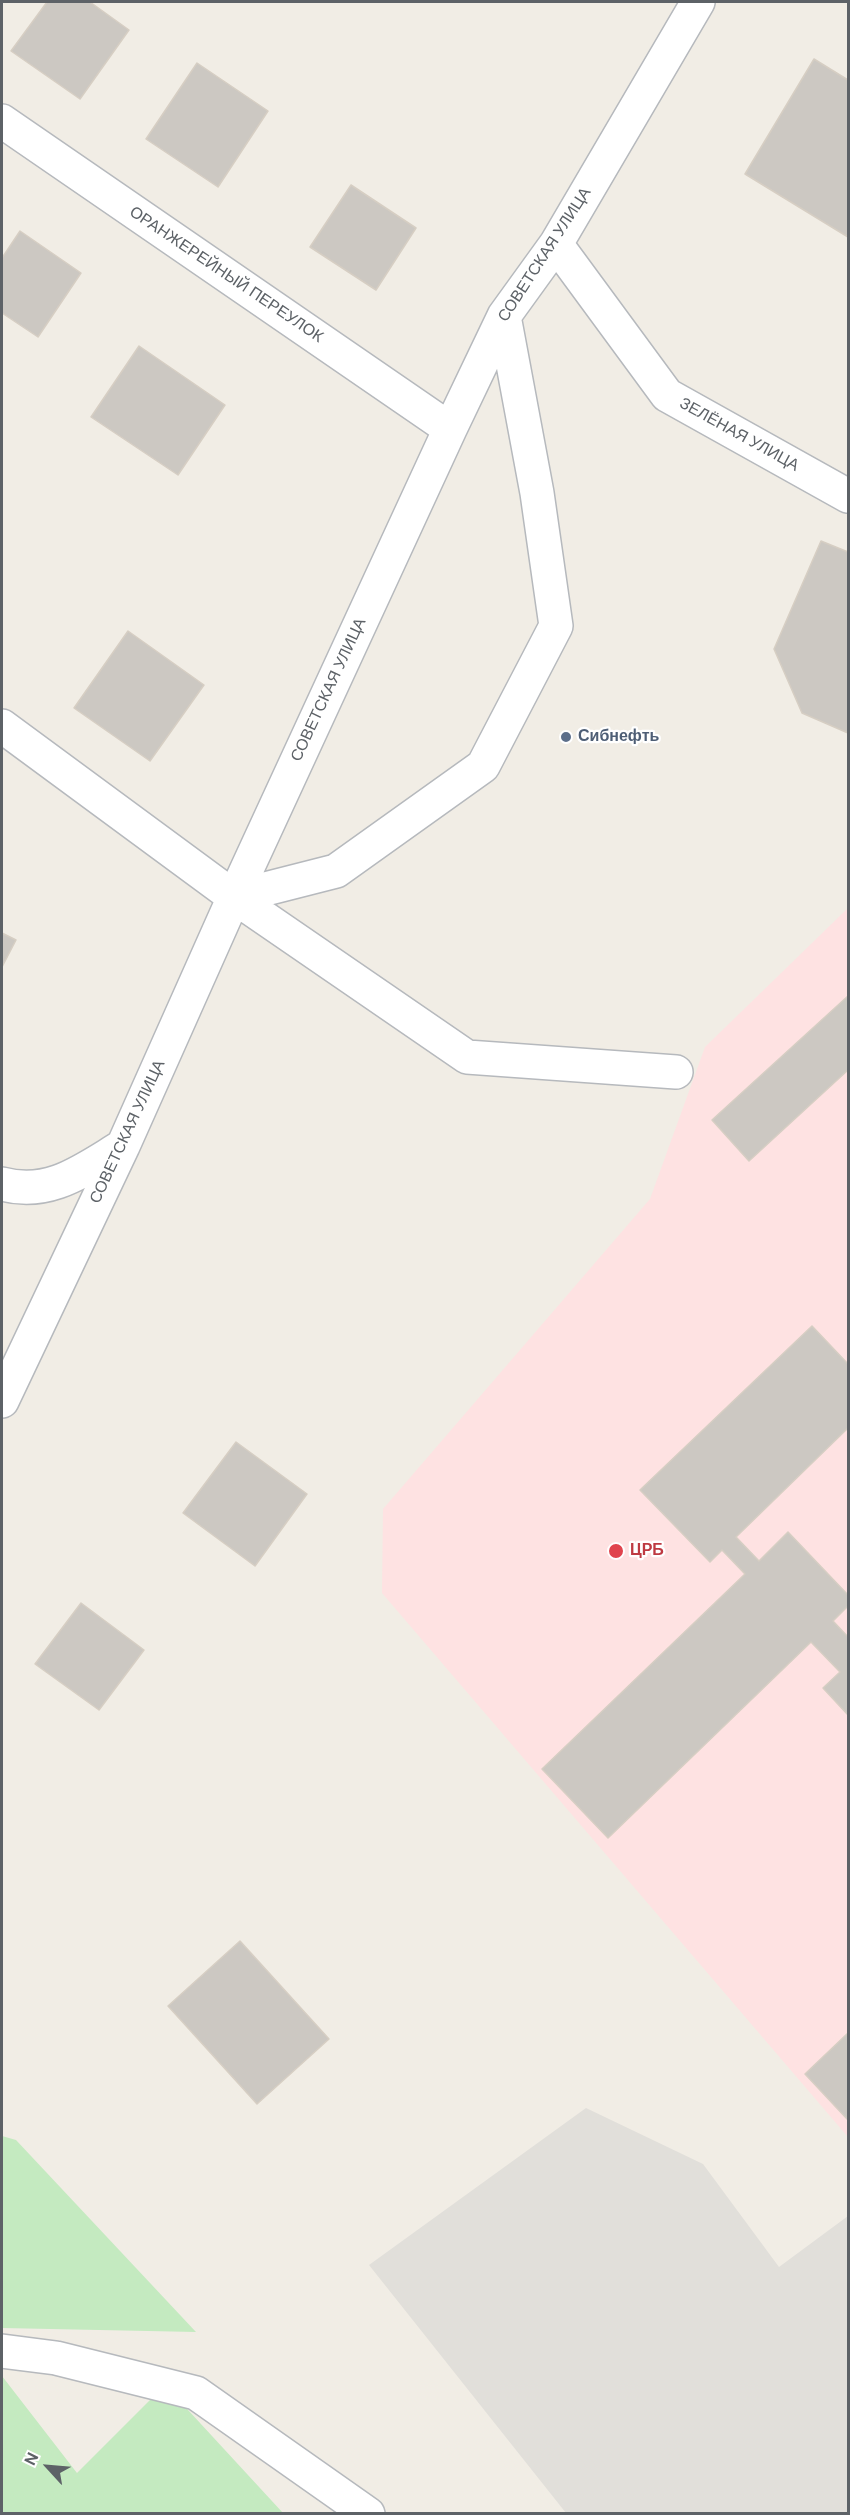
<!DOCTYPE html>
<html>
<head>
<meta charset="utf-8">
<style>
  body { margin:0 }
  #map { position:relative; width:850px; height:2515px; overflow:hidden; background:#f1ede5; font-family:"DM Sans",sans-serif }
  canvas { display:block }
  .frame { position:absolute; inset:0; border:3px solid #5d6267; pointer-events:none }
  .north { position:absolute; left:18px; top:2437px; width:60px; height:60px; -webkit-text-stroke:4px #fff; paint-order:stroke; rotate:296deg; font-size:16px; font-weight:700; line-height:24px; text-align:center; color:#5d6267 }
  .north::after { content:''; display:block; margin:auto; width:21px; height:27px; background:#5d6267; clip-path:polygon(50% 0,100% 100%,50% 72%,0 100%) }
</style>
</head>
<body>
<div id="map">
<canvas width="850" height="2515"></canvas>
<div class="frame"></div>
<div class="north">N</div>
</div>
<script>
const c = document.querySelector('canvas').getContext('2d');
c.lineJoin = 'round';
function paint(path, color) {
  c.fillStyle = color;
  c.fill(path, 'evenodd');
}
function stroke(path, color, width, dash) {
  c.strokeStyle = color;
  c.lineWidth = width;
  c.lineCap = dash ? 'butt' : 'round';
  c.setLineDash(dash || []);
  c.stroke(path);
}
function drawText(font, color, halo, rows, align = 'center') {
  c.font = font + ' "DM Sans",sans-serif';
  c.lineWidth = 4.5;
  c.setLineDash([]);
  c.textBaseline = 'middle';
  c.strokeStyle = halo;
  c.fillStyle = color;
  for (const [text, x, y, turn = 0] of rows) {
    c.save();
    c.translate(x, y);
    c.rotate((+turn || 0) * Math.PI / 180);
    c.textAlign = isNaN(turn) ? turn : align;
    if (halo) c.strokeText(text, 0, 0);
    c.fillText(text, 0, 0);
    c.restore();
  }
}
paint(new Path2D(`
  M586 2108 703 2164 779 2267 848 2216V2513H566L369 2265Z`), '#e1dfda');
paint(new Path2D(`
  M848 908V2137L382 1593 383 1509 650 1199 705 1047Z`), '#fee2e2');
paint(new Path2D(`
  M2 2136 16 2140 196 2332 2 2328Z
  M2 2376 77 2473 165 2385 283 2513H2Z`), '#c4eac0');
const building = new Path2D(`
  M47 2H90L129 30 80 99 11 51Z
  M814 59 848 80V237L745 174Z
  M197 63 268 111 218 187 146 139Z
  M351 185 416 228 376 290 310 247Z
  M20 231 81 273 38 337 2 313V258Z
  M139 346 225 405 178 475 91 417Z
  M821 541 848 552V733L802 713 774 649Z
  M128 631 204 685 150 761 74 708Z
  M2 933 16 940 2 967Z
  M848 996V1070L749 1161 712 1120Z
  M812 1326 848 1364V1428L736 1537 759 1561 788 1532 848 1595V1606L833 1621 848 1637V1715L823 1688 840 1672 811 1642 608 1838 542 1769 745 1574 722 1550 710 1562 640 1490Z
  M236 1442 307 1494 255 1566 183 1513Z
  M81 1603 144 1650 99 1710 35 1664Z
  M240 1941 329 2039 257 2104 168 2006Z
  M848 2033V2120L805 2074Z`);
paint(building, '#ccc8c2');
stroke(building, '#d6cec3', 1.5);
const minor = new Path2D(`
  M2 121 450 429
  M556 244 667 395 848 496
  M2 726 234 897 467 1057 676 1072
  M234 897 336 871 483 766 556 626 537 493 504 316
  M2 1184C50 1197 83 1170 123 1146
  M2 1401 123 1146 234 897 450 429 504 316 556 244 698 2
  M2 2351 56 2358 196 2393 368 2514`);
stroke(minor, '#b6b9bd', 36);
stroke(minor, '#fff', 33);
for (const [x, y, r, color] of [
  [566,737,6,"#5c6f8a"],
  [616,1551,8,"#e0444e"]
]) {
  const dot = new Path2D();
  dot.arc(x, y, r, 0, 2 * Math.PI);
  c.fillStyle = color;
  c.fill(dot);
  stroke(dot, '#fff', 2);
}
drawText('16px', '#5d6267', '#fff', [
  ["СОВЕТСКАЯ УЛИЦА",545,255,-57],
  ["ОРАНЖЕРЕЙНЫЙ ПЕРЕУЛОК",226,275,34],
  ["ЗЕЛЁНАЯ УЛИЦА",739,435,29],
  ["СОВЕТСКАЯ УЛИЦА",329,690,-65],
  ["СОВЕТСКАЯ УЛИЦА",128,1132,-65]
]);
drawText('bold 16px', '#4e5e75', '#fff', [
  ["Сибнефть",578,737]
], 'left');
drawText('bold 16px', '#be3a42', '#fff', [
  ["ЦРБ",630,1551]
], 'left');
</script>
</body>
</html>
